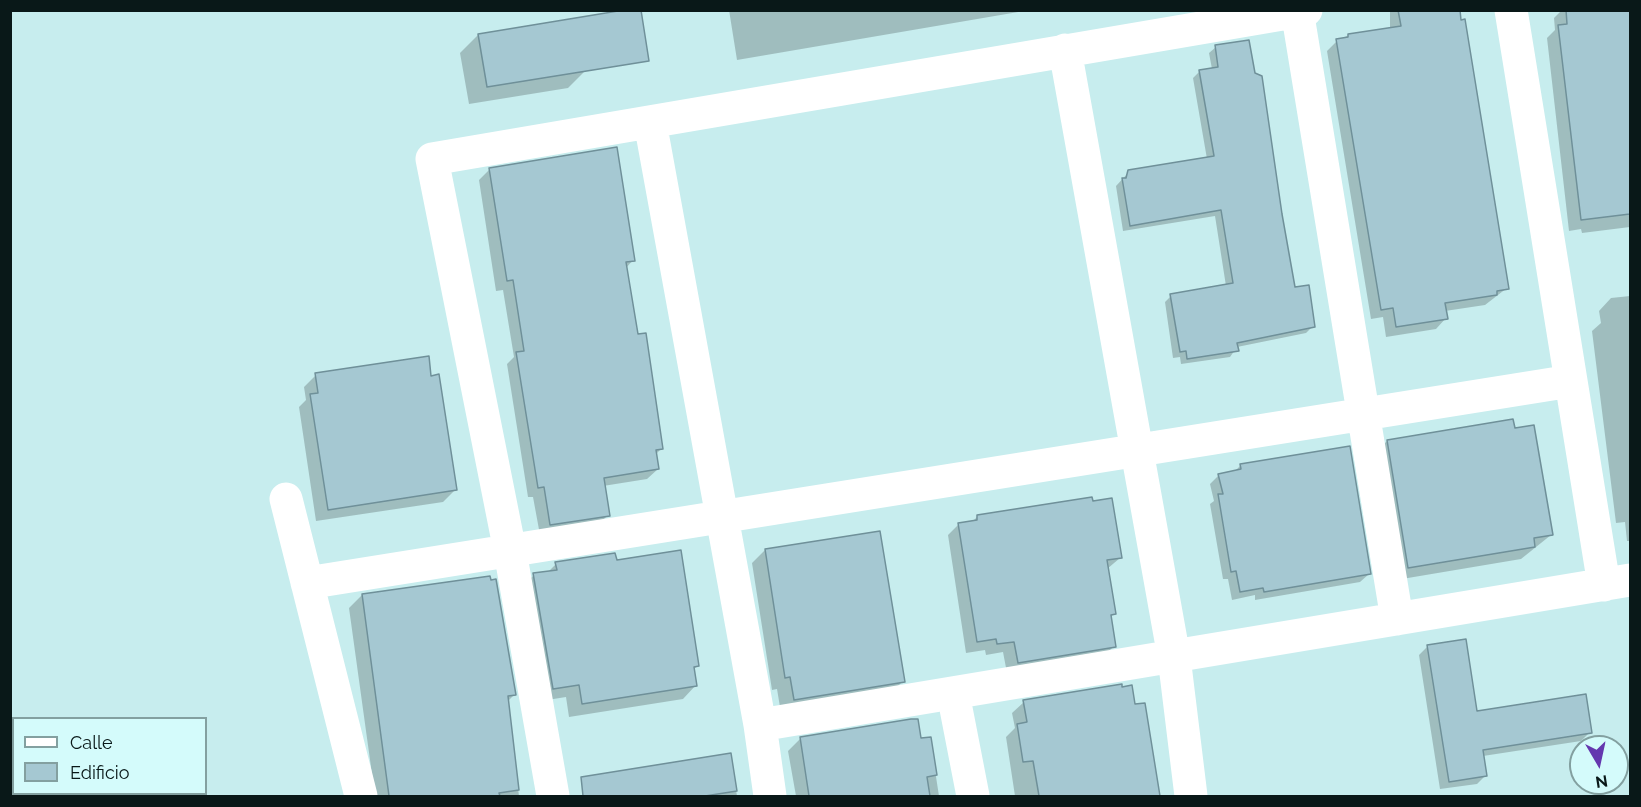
<!DOCTYPE html>
<html>
<head>
<meta charset="utf-8">
<style>
  body { margin:0 }
  #map { position:relative; width:1641px; height:807px; overflow:hidden; background:#c7edee; font-family:Raleway,sans-serif }
  canvas { display:block }
  .frame { position:absolute; inset:0; border:12px solid #091818; pointer-events:none }
  .legend { position:absolute; left:12px; top:717px; width:195px; height:78px; box-sizing:border-box; background:#d4fbfb; border:2px solid #83a0a0; margin:0; padding:8px 10px; list-style:none; font-size:18px; color:#091818 }
  .legend li { display:flex; align-items:center; gap:12px; height:30px }
  .legend b { width:30px; border:2px solid #83a0a0 }
  .north { position:absolute; left:1569px; top:735px; width:60px; height:60px; box-sizing:border-box; background:#d4fbfb; border:2px solid #83a0a0; border-radius:50%; rotate:171deg; font-size:16px; font-weight:700; line-height:24px; text-align:center; color:#091818 }
  .north::after { content:''; display:block; margin:auto; width:21px; height:27px; background:#6438af; clip-path:polygon(50% 0,100% 100%,50% 72%,0 100%) }
</style>
</head>
<body>
<div id="map">
<canvas width="1641" height="807"></canvas>
<div class="frame"></div>
<ul class="legend">
<li><b style="height:8px;background:#fff"></b>Calle</li>
<li><b style="height:16px;background:#a5c8d2"></b>Edificio</li>
</ul>
<div class="north">N</div>
</div>
<script>
const c = document.querySelector('canvas').getContext('2d');
c.lineJoin = 'round';
function paint(path, color) {
  c.fillStyle = color;
  c.fill(path, 'evenodd');
}
function stroke(path, color, width, dash) {
  c.strokeStyle = color;
  c.lineWidth = width;
  c.lineCap = dash ? 'butt' : 'round';
  c.setLineDash(dash || []);
  c.stroke(path);
}
paint(new Path2D(`
  M729 10H1030L737 60Z
  M1390 10H1458L1507 288 1485 305 1445 311 1446 318 1436 329 1386 337 1383 317 1371 319 1327 51 1337 41 1349 35 1390 29Z
  M1562 10H1630V227L1582 233 1581 229 1569 231 1547 38 1555 30 1554 18Z
  M478 35 586 70 568 88 469 104 460 53Z
  M1216 47 1280 214 1294 289 1313 326 1306 333 1237 347 1230 357 1181 364 1180 357 1173 358 1165 302 1171 296 1226 286 1215 216 1123 231 1116 186 1129 172 1207 159 1193 78 1200 71 1212 69 1209 53Z
  M489 170 633 260 626 268 637 336 662 448 655 455 658 469 647 479 603 486 608 515 597 526 540 535 533 497H528L507 364 514 357 503 290 496 291 479 180Z
  M1630 296V541H1627L1625 522 1616 523 1592 331 1601 323 1599 311 1611 298Z
  M316 375 430 377 455 490 443 502 316 521 299 407 306 400 304 387Z
  M1387 441 1551 535 1521 559 1396 580 1375 453Z
  M1240 466 1369 574 1360 582 1255 600V595L1232 600 1228 579H1223L1210 504 1214 501 1210 484 1219 475 1234 472Z
  M977 517 1120 558 1107 569 1114 613 1110 618 1114 646 1103 657 1007 673 1003 652 986 655 985 650 966 653 948 535 959 524 972 522Z
  M765 550 903 681 890 694 781 713 777 689 772 690 752 563Z
  M615 562 698 665 693 670 696 685 683 699 569 717 566 697 541 701 521 588 534 575 547 573 556 564Z
  M362 595 515 694 507 702 519 796H375L349 608Z
  M1428 646 1476 713 1590 732 1581 741 1483 756 1486 775 1477 784 1440 789 1419 655Z
  M1121 688 1134 706 1144 704 1159 796H1015L1006 737 1015 728 1012 713 1024 702Z
  M930 738 939 796H796L788 751 800 739Z
  M730 755 737 796H591L590 788Z`), '#0003');
const building = new Path2D(`
  M624 10H641L649 61 487 87 478 34Z
  M1398 10H1460L1461 20 1465 19 1509 289 1497 291V295L1445 303 1448 319 1396 327 1393 308 1381 310 1336 39 1348 37V34L1401 26Z
  M1566 10H1630V214L1581 220 1558 25 1567 24Z
  M1249 40 1255 73 1262 76 1282 214 1295 287 1309 285 1315 327 1237 343 1239 351 1187 359 1186 351 1180 352 1170 294 1233 283 1221 210 1130 226 1122 178H1126L1128 170 1214 156 1199 70 1218 67 1215 45Z
  M617 147 635 261 626 262 638 334 646 333 663 449 656 450 659 469 604 478 610 516 550 525 544 487 538 488 516 352 524 351 513 280 507 281 489 168Z
  M429 356 431 376 439 374 457 490 328 510 310 394 318 393 315 373Z
  M1513 419 1515 428 1534 425 1553 535 1534 538 1535 547 1408 568 1387 440Z
  M1350 446 1371 574 1264 592 1263 588 1240 592 1236 571 1231 572 1218 494H1223L1218 474 1241 469 1240 464Z
  M1092 497 1093 501 1112 498 1122 558 1107 560 1116 614 1111 615 1116 647 1018 663 1014 642 997 644 996 639 977 642 958 523 977 520V515Z
  M880 531 905 682 794 700 790 677 785 678 765 549Z
  M681 550 699 666 694 667 697 686 582 704 579 685 553 689 533 573 557 570 555 562 615 553 617 560Z
  M490 576 491 580 496 579 516 695 508 696 519 790 499 793 500 796H389L362 594Z
  M1466 639 1477 711 1586 694 1592 733 1483 750 1487 776 1449 782 1427 645Z
  M1122 684V687L1132 685 1135 704 1145 703 1160 796H1039L1033 761 1023 762 1017 724 1027 722 1023 700Z
  M911 719H918L921 738 931 737 937 775 927 777 930 796H809L800 737Z
  M731 753 737 791 705 796H583L581 777Z`);
paint(building, '#a5c8d2');
stroke(building, '#6f9099', 1.5);
stroke(new Path2D(`
  M1297 10 1397 619
  M1511 10 1604 585
  M1065 50 1174 657 1191 796
  M650 122 760 725 770 796
  M286 499 361 796
  M307 583 1571 381
  M953 693 973 796
  M760 725 1630 580
  M30 794 34 796
  M553 796 510 551 432 159 1306 10`), '#fff', 33);
</script>
</body>
</html>
